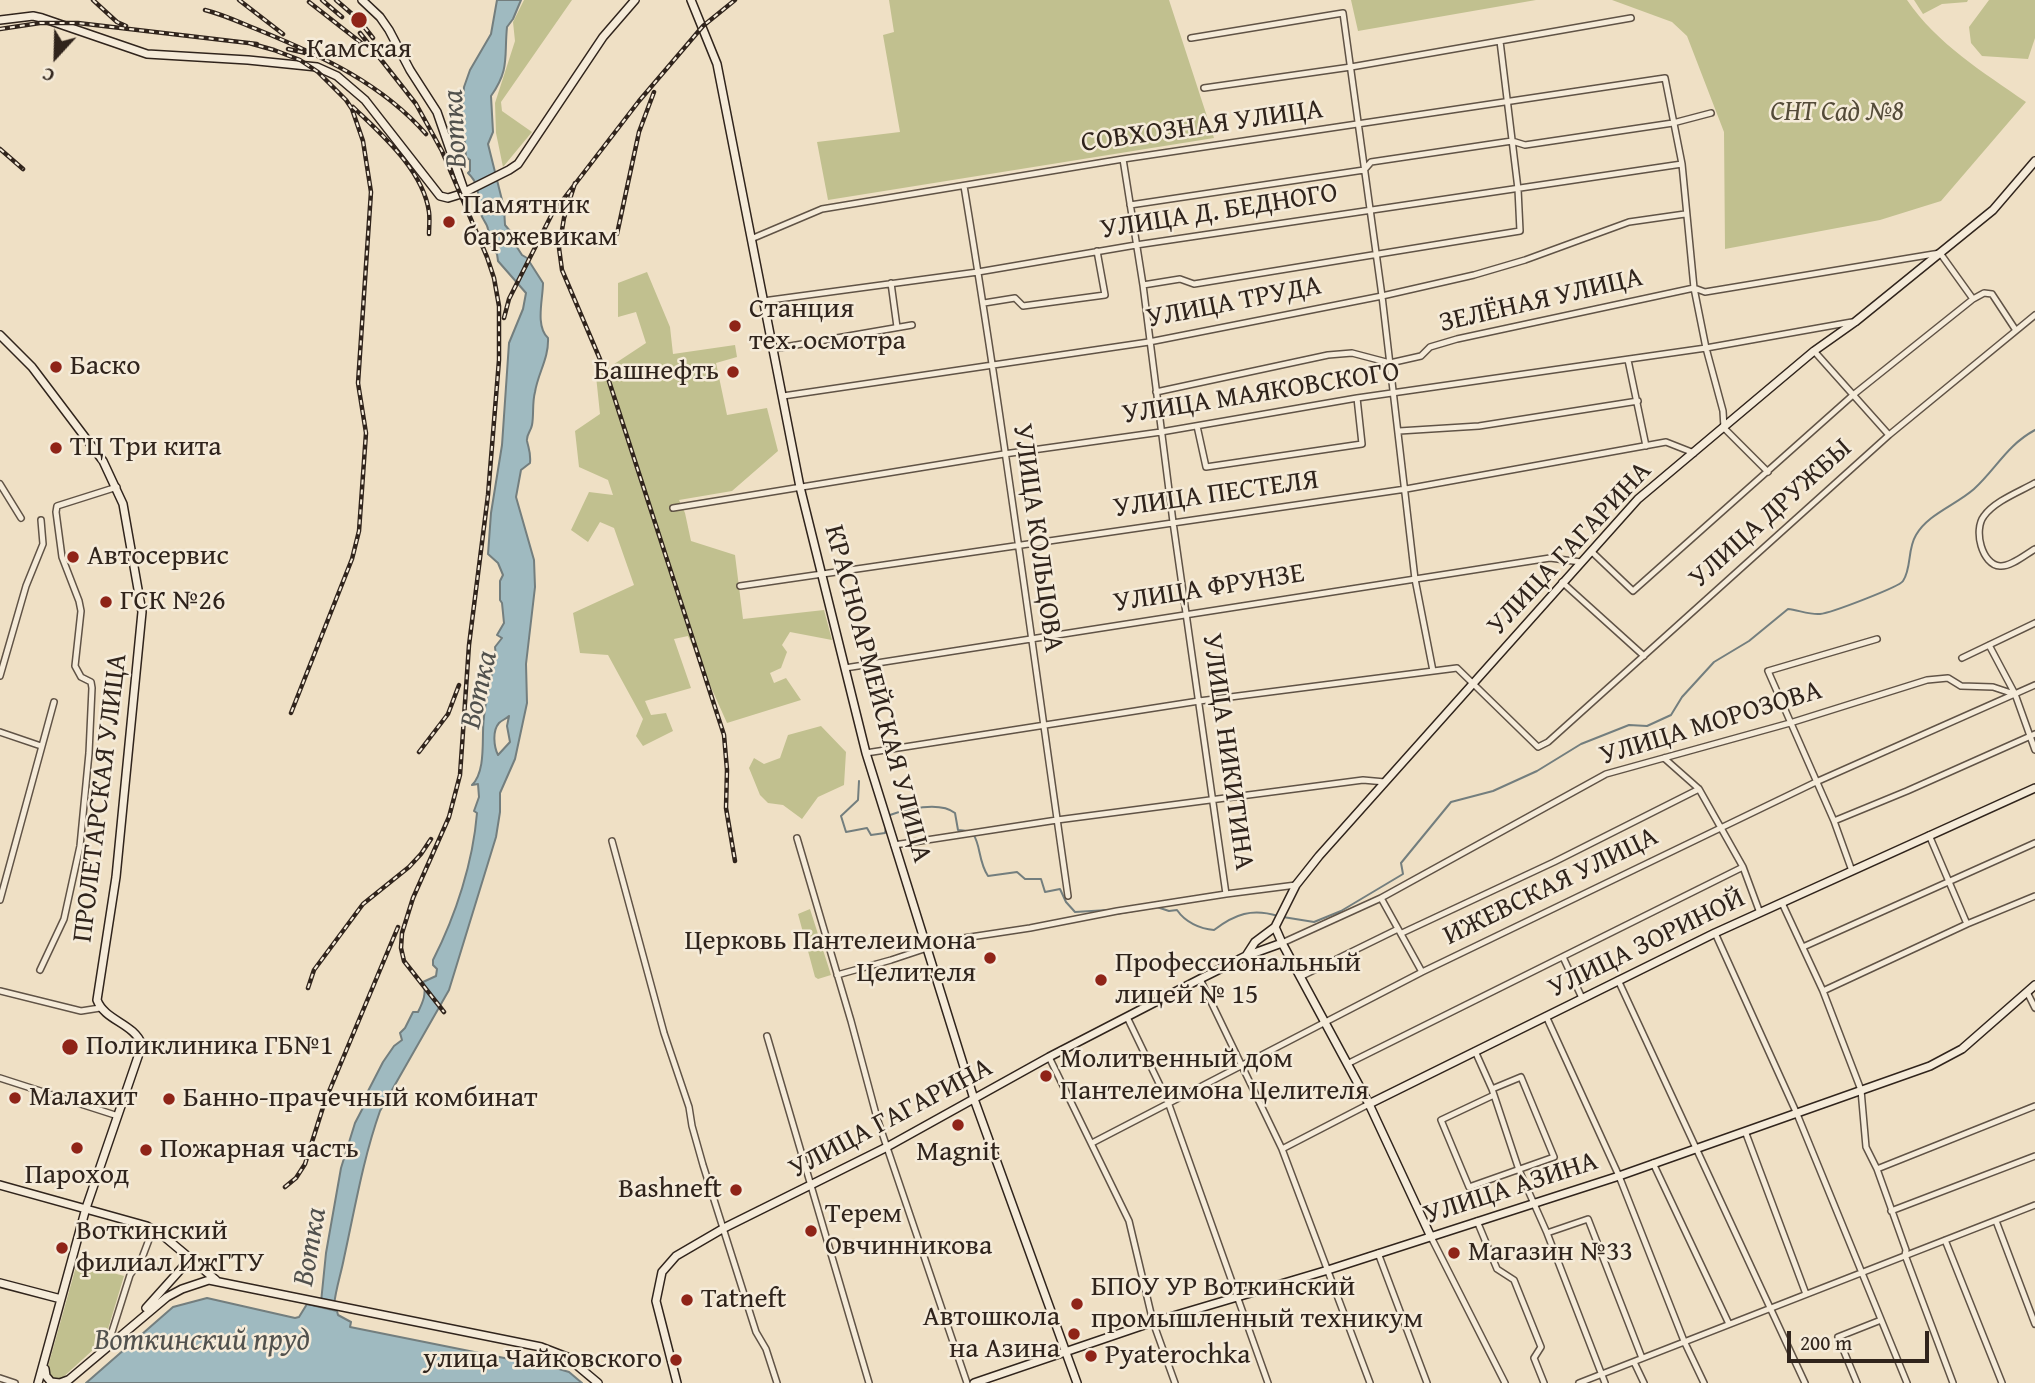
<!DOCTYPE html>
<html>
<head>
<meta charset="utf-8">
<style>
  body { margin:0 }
  #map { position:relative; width:2035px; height:1383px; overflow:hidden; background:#efe0c5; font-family:"Gentium Book Plus",serif }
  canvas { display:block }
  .north { position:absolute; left:21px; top:21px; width:70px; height:70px; -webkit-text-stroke:5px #f5ebd9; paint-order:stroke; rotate:202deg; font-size:19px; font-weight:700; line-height:28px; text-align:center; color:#30241c }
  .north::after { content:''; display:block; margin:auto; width:24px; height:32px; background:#30241c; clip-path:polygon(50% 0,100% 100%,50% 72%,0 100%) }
  .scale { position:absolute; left:1787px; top:1331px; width:142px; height:32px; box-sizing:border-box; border:4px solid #30241c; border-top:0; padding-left:9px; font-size:21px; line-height:24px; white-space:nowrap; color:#30241c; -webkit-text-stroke:5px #f5ebd9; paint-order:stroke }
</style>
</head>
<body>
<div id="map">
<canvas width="2035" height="1383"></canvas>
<div class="north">С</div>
<div class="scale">200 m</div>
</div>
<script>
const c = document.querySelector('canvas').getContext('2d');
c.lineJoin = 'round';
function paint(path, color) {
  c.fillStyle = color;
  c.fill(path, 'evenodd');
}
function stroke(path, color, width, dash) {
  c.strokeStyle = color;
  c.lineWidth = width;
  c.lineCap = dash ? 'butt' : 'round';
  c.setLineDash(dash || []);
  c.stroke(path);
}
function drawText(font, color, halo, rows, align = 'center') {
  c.font = font + ' "Gentium Book Plus",serif';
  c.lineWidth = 5;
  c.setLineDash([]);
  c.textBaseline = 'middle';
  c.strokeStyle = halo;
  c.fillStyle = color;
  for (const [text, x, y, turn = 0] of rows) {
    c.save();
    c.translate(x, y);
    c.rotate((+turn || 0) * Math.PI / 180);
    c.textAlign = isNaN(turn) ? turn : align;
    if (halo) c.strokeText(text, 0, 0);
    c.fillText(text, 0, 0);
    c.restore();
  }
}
paint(new Path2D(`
  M524 0H572L501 102 502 111 532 132 503 167 496 133 495 103 515 41 513 22Z
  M889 0H1169L1214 138 828 200 817 142 900 132 883 35 894 32Z
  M1351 0H1536L1358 31Z
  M1612 0H1907C1937 44 1983 72 2026 102L1941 201 1880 220 1725 249 1724 132 1687 36 1672 22Z
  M1914 0H1968L1967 2 1942 4 1923 14Z
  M1989 0H2035V38L2028 59 1982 56 1971 43 1969 27Z
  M647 272 670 327 673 354 735 345 737 357 716 363 727 415 767 408 778 451 732 491 679 500 685 513 691 541 735 555 743 619 824 610 832 640 790 632 782 645 787 652 781 668 770 673 774 683 786 678 801 700 727 723 688 636 674 639 691 688 645 701 651 715 666 713 673 731 643 746 636 736 643 719 608 655 580 653 573 613 634 585 614 528 600 522 588 542 571 530 589 492 613 495 608 480 579 467 575 431 600 414 596 376 646 343 636 312 618 317V283Z
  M821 726 846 752 844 785 818 797 802 819 783 805 768 803 760 795 749 768 754 758 764 764 780 758 788 735Z
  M810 909 831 975 818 979 815 977 798 914Z
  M77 1263 124 1276 105 1339 61 1379H50L47 1370Z`), '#c1c08f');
const water = new Path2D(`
  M497 0H521L513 19 507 27C504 57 510 69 491 96L493 132 488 144 504 208 505 225 510 231 511 238 522 255 527 258 543 283C543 299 535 326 548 338 549 358 538 373 535 392 532 403 534 415 532 425 531 431 526 435 527 441 529 450 531 453 530 463L521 470 516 497 534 560 535 587 526 664 527 703 515 759 500 793V812L496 837 449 990 380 1111C363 1159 355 1208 344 1258 341 1274 336 1288 334 1305L321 1302 326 1253 341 1168 355 1123 367 1100 366 1095 383 1062 394 1046 402 1040 400 1033 405 1028 413 1012H418C423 1002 427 993 423 982L436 976 437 969 433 965V960C456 915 473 862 477 813L474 811 479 797 478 784 472 785C487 770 481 736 484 717 486 696 491 677 496 657L495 647 502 638 497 635 504 623 502 603 500 600V581L503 575 498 563 488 554 491 513 502 445 509 343 523 309 526 293 498 261 497 254C489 247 490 238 488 229 487 223 482 219 481 214 476 196 482 187 468 173L470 171V160L466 157 462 110 464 87 470 70 491 34ZM509 716 507 726 510 742 498 755C494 747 492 731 499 723 502 720 506 719 509 716Z
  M207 1298 295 1318 299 1317 307 1304 337 1311 338 1315 351 1322 350 1327 559 1369 569 1372 582 1383H86L173 1307Z`);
paint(water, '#9fbac0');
stroke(water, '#737e7e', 2);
stroke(new Path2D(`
  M859 781 858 800 841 816 846 832 867 828 871 835 885 833 886 827
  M890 815C906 809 940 801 955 813L958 830 968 831
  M973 834C981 845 978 861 988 876L1017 872 1025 879H1041L1045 892 1060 889 1066 902 1075 912 1108 910
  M1116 914 1157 907 1169 911 1177 910C1185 922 1200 929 1214 930 1235 914 1252 908 1278 916
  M1283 917 1314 922 1341 911 1403 874 1401 863 1451 802 1493 791 1537 771 1581 744 1629 725 1647 726 1671 715 1682 697 1714 662 1749 641 1788 609C1798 610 1810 615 1820 614 1831 613 1899 587 1903 581 1912 567 1907 550 1916 535 1928 514 1956 505 1974 489 1996 469 2007 445 2035 430`), '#737e7e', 2);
const street = new Path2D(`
  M1191 38 1343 13 1382 296 1415 579 1433 671
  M1204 88 1351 67 1631 18
  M1123 159 1143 285 1173 522 1226 894
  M964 186C1003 422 1034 659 1068 896
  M1130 205 1364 170 1371 162 1512 141 1525 145 1673 123 1711 113
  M751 239 822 209 1123 159 1665 78 1682 164 1694 288 1706 348 1723 411 1724 428 1768 472
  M891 283 897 327
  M1143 285 1180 279 1194 284 1520 231 1518 189 1500 41
  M763 301 978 272 1136 245 1682 164
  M984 303 1015 298 1023 306 1105 295 1097 251
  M773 349 912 325
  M1814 351 1889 435
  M1628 360 1646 446
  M1156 392 1328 355 1352 353 1390 363 1421 356 1430 347 1457 339 1694 288 1705 292 1940 253 1973 299 1984 293 1992 294 2015 329
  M783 396 1149 342 1382 296 1474 275 1525 260 1629 222 1685 214
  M1197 426 1206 467 1362 444 1357 398
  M1399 431 1479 426 1638 401
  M2035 483C2019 492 1995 501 1984 516 1973 530 1982 565 2000 566 2011 567 2026 554 2035 549
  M0 484 21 518
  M673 508 1004 454 1161 432 1357 398 1706 348 1852 322
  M1591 551 1633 591 1853 395 1973 299
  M1562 582 1644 656
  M740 586 1406 489 1666 442 1694 453
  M1989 645 2015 694 2035 750
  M1962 658 2035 623
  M845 668 1550 558 1581 562
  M0 676 26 586 43 544 41 520
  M0 732 41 746
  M866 753 1199 701 1457 668 1538 747 1548 742 1889 435 2035 315
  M1664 758 1699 789 1743 867 1760 913
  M1834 821 1907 791 2035 734
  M1929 835 1967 924
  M797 838 851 1021 877 1118 967 1383
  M612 841 664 1033 689 1107 692 1126 703 1165 756 1332 766 1349 777 1383
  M894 845 1057 820 1363 780 1385 782
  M1852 871 1834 821 1768 671 1877 639
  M1381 898 1422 972
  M0 900 54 702
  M1782 903 1823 991 1861 1090 1866 1147 1877 1169 1906 1250 1905 1255 1953 1383
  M1402 933 1554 862 1699 789
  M1715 933 1797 1114 1907 1383
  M1282 943 1381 898 1606 774 1790 723 1927 680 1948 678 1961 686 1993 687 2014 694
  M924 944 1030 928 1117 911 1226 894 1296 885
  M1803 947 2035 843
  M1563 957 1582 998
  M40 970 64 919 80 846 89 753 92 688 91 682 81 677 75 666 81 611 79 601 62 557 56 512 57 506 117 487
  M837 975 891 960 927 948
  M1300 977 1398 929
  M1200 979 1282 1149 1370 1383
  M1618 980 1805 1383
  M0 991 81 1011 100 1008
  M1823 991 1967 924 2035 896
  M2027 992 2035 1008
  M1546 1016 1619 1176 1684 1341 1704 1383
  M1127 1017 1168 1102 1268 1383
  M767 1036 869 1383
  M1475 1051 1492 1089 1519 1170 1547 1233 1605 1383
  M1049 1057 1129 1221 1153 1322 1175 1383
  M1347 1064 1743 867
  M0 1078 118 1116
  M1492 1089 1521 1077 1554 1157 1469 1187 1441 1120 1494 1095
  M1745 1131 1806 1294
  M1092 1143 1422 972 1816 782 2035 685
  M1282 1149 1369 1104
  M1653 1163 1729 1324
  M1877 1169 2035 1106
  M1891 1211 2035 1156
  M1477 1221 1497 1269 1514 1280 1541 1347 1534 1358 1544 1383
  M1996 1221 2035 1324
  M1547 1233 1588 1219 1642 1358
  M1431 1237 1505 1383
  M1945 1240 2002 1383
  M1378 1253 1427 1383
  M114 1341 111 1335 130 1275 142 1258 153 1229
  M1634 1362 1644 1383
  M0 1378 15 1383
  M1579 1383 2035 1205
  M1857 1383 1838 1337 1881 1320`);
const secondary = new Path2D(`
  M362 0 380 17 389 30 410 70 437 112 465 193
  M691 0 717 64 800 487 866 753 974 1099 1077 1383
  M0 20 33 16 42 18 147 54 248 60 317 67 337 76 365 100 440 196 448 198 461 194 509 170 518 164 603 37 635 0
  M0 335 32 367 103 461 123 504 142 612 116 877 97 1000C105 1021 134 1023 142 1045L86 1208 38 1383
  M1275 927 1296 885 1319 856 1638 499 1814 351 1855 322 1993 210 2035 161
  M1282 943 1369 1104 1431 1237
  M1369 1104 1715 933 2035 788
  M0 1185 147 1226 161 1234 216 1280
  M0 1283 61 1299
  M146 1308 190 1259
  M45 1369 46 1376 51 1382 60 1383 68 1380
  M65 1383 167 1297 182 1289 209 1280 541 1347 567 1357 598 1383
  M677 1383 656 1301 662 1272 676 1256 724 1228 887 1147 1049 1057 1200 979 1246 956 1282 943 1275 927 1255 942 1246 956
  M974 1383 1153 1322 1328 1270 1619 1176 1930 1066 1962 1049 2035 985`);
stroke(street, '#605346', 8);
stroke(secondary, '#30241c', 10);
stroke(street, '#f5ebd9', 5);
stroke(secondary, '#f5ebd9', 7);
const rail = new Path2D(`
  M93 0 117 22 126 26
  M239 0 283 34
  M322 0 342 17
  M336 0 359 20 373 38
  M309 2 364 45
  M205 10C225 15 243 24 261 31 322 56 382 84 426 134
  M0 29 40 23H78L257 44
  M360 33 416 104 442 151 487 257 494 278 499 306V360L488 495 469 645 460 775 449 817 413 898 402 933 401 948 404 961 444 1012
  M249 43 274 50 300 60 318 72 346 100 352 109 363 141 371 192 358 383 366 433 359 531 352 559 291 713
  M288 49 323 57
  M353 107C382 135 423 170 429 212 430 219 429 227 429 234
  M0 149 23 169
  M575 183 564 218 559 248 562 270 608 378 724 735 727 770 726 808 735 861
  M617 234 639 132 654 92
  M504 318 509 299 552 214 639 101 703 26 735 0
  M419 752 448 714 459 685
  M308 988 314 970 363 904 409 867 421 854 431 839
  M285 1187 296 1178 305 1164 325 1101 398 927`);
stroke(rail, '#30241c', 4.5);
stroke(rail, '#f5ebd9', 2, [5]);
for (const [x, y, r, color] of [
  [359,20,9,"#8f2418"],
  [449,222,7,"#8f2418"],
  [735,326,7,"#8f2418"],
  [56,367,7,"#8f2418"],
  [733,372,7,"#8f2418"],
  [56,448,7,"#8f2418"],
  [73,557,7,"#8f2418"],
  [106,602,7,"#8f2418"],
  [990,958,7,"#8f2418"],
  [1101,980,7,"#8f2418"],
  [70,1047,9,"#8f2418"],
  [1046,1076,7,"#8f2418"],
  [15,1098,7,"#8f2418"],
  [169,1099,7,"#8f2418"],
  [958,1125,7,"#8f2418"],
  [77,1148,7,"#8f2418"],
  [146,1150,7,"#8f2418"],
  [736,1190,7,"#8f2418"],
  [811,1231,7,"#8f2418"],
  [62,1248,7,"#8f2418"],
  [1454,1253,7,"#8f2418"],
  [687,1300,7,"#8f2418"],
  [1077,1304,7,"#8f2418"],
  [1074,1334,7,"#8f2418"],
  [1091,1356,7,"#8f2418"],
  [676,1360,7,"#8f2418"]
]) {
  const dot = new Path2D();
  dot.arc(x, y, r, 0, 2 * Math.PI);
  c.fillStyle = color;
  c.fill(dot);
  stroke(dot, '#f5ebd9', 2.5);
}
drawText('28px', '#30241c', '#f5ebd9', [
  ["Камская",359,50,"center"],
  ["Памятник",463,206],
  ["баржевикам",463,238],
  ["Станция",749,310],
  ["тех. осмотра",749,342],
  ["Баско",70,367],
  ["Башнефть",719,372,"right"],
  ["ТЦ Три кита",70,448],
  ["Автосервис",87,557],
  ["ГСК №26",120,602],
  ["Церковь Пантелеимона",976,942,"right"],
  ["Целителя",976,974,"right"],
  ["Профессиональный",1115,964],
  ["лицей № 15",1115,996],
  ["Поликлиника ГБ№1",86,1047],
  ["Молитвенный дом",1060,1060],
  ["Пантелеимона Целителя",1060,1092],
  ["Малахит",29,1098],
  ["Банно-прачечный комбинат",183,1099],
  ["Пожарная часть",160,1150],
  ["Magnit",958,1153,"center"],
  ["Пароход",77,1176,"center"],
  ["Bashneft",722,1190,"right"],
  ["Терем",825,1215],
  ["Овчинникова",825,1247],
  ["Воткинский",76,1232],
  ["филиал ИжГТУ",76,1264],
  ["Магазин №33",1468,1253],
  ["БПОУ УР Воткинский",1091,1288],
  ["промышленный техникум",1091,1320],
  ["Tatneft",701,1300],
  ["Автошкола",1060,1318,"right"],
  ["на Азина",1060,1350,"right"],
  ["Pyaterochka",1105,1356],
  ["улица Чайковского",662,1360,"right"]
], 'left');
drawText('italic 28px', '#544b39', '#f5ebd9', [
  ["СНТ Сад №8",1837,113]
]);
drawText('28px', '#30241c', '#f5ebd9', [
  ["СОВХОЗНАЯ УЛИЦА",1202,127,-8],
  ["УЛИЦА Д. БЕДНОГО",1219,212,-9],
  ["ЗЕЛЁНАЯ УЛИЦА",1541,301,-13],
  ["УЛИЦА ТРУДА",1234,303,-11],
  ["УЛИЦА МАЯКОВСКОГО",1261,394,-9],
  ["УЛИЦА ПЕСТЕЛЯ",1216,495,-8],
  ["УЛИЦА ДРУЖБЫ",1771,514,-42],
  ["УЛИЦА КОЛЬЦОВА",1037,538,82],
  ["УЛИЦА ГАГАРИНА",1570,549,-47],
  ["УЛИЦА ФРУНЗЕ",1209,589,-9],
  ["КРАСНОАРМЕЙСКАЯ УЛИЦА",877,694,75],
  ["УЛИЦА МОРОЗОВА",1711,724,-17],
  ["УЛИЦА НИКИТИНА",1227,752,82],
  ["ПРОЛЕТАРСКАЯ УЛИЦА",101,798,-83],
  ["ИЖЕВСКАЯ УЛИЦА",1551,887,-26],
  ["УЛИЦА ЗОРИНОЙ",1647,944,-26],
  ["УЛИЦА ГАГАРИНА",891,1119,-28],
  ["УЛИЦА АЗИНА",1511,1189,-18]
]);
drawText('italic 30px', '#51514d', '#f5ebd9', [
  ["Вотка",456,129,-93],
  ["Вотка",480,690,-77],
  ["Вотка",311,1247,-80],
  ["Воткинский пруд",202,1341]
]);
</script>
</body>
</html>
